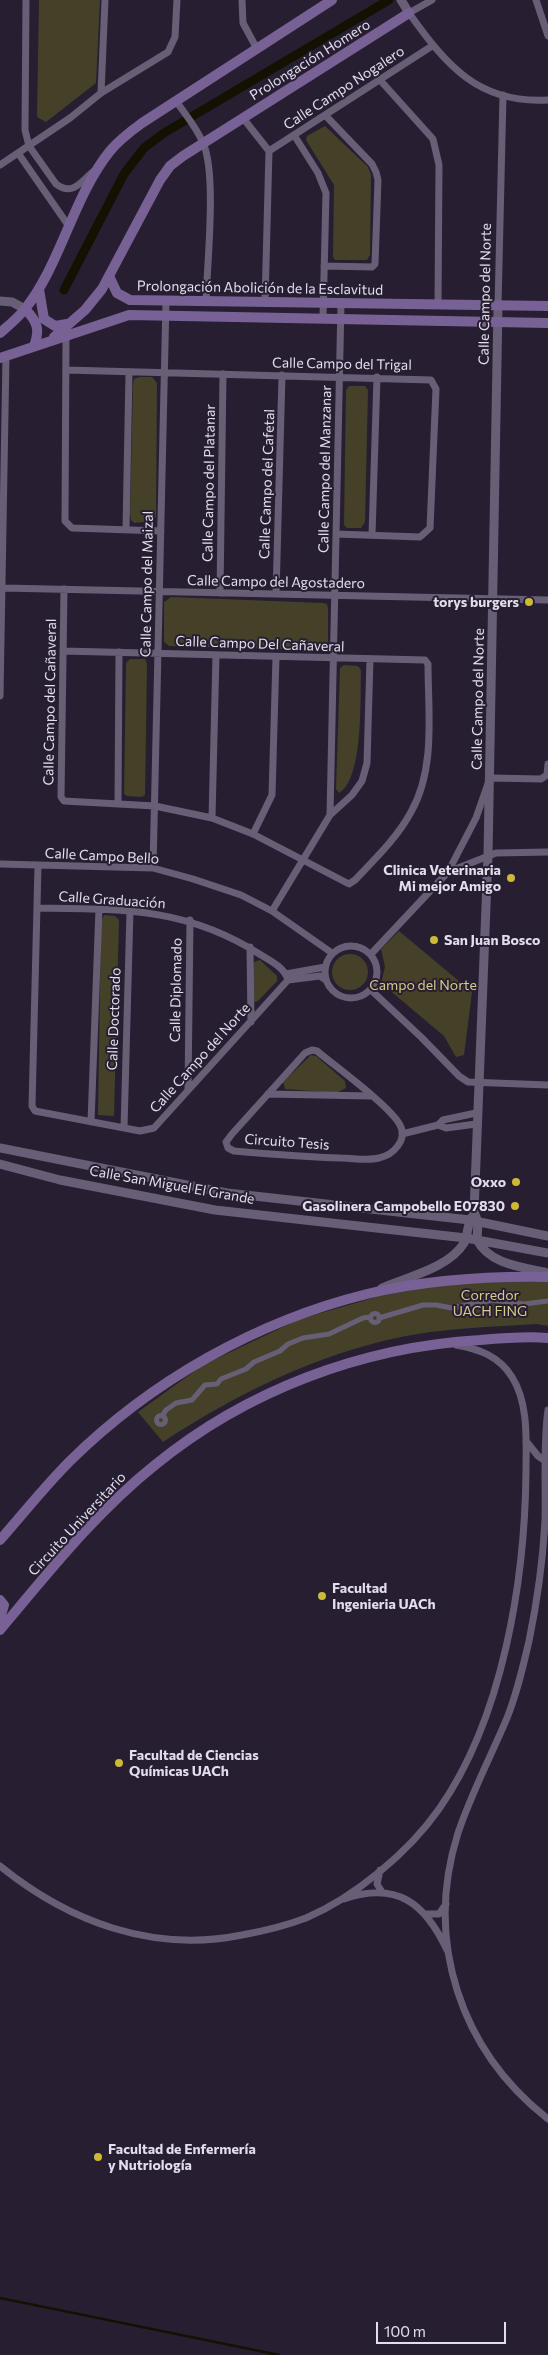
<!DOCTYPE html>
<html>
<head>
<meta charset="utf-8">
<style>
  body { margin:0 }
  #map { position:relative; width:548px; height:2355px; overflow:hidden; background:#271e32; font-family:Commissioner,sans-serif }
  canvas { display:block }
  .scale { position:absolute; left:376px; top:2322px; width:130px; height:22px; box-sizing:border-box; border:2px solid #e3deec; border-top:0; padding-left:6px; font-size:15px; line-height:18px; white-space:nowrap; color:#e3deec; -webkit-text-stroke:4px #271e32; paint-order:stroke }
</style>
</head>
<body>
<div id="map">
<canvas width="548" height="2355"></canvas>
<div class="scale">100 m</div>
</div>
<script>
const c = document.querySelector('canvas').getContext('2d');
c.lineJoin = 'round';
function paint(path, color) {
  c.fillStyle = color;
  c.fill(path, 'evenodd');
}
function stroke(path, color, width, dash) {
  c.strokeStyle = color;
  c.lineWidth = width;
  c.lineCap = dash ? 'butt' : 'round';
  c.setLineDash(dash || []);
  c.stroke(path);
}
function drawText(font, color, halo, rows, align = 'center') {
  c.font = font + ' Commissioner,sans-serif';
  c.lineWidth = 4;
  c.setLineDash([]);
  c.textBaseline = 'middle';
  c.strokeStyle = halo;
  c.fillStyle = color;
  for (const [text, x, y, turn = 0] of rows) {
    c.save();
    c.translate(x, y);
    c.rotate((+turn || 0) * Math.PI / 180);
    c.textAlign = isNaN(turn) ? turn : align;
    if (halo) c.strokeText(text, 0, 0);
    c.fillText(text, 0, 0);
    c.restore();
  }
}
paint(new Path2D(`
  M39 0H100L96 83 46 122 37 117Z
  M325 126 368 167 371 175 370 255 367 260H335L333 257 334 185 306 140 307 136Z
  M139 377H152L157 383 156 516 154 521 134 523 131 520 130 514 133 385 134 379Z
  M349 386H365L368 390 365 522 361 528H347L344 525 346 390Z
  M171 597 323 603 327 604 328 608V646L321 650 169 646 164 642V602Z
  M130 659H145L147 664 145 795 142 797 127 796 124 794 126 663Z
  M344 665 358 666 361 670C360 696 364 779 339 793L336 789 340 668Z
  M104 915 115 916 119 920 114 1116 98 1115 101 922Z
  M399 931 472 992 464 1055 456 1057 444 1036 381 983 385 967 381 949Z
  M332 972a18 18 0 1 1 36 0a18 18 0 1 1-36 0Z
  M260 960 277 976V981L258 1001 254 1002 252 999 254 962Z
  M311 1055 316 1056 345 1081 346 1088 336 1093 285 1089 283 1082Z
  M548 1281V1326L537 1324C492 1327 445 1328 401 1337 315 1355 236 1394 163 1442L138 1412 203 1365 300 1319 380 1296 451 1283Z`), '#454128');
stroke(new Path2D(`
  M0 2298 279 2355`), '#151100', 2.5);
stroke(new Path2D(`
  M64 290 124 174 144 148 164 133 389 0`), '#151100', 9);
stroke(new Path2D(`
  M370.5 1318a4.5 4.5 0 1 1 9 0a4.5 4.5 0 1 1-9 0Z
  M379 1318 423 1305H436L452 1308 492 1300 524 1304 548 1301
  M156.5 1420a4.5 4.5 0 1 1 9 0a4.5 4.5 0 1 1-9 0Z
  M162 1416 166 1410 176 1403 192 1400 205 1385 217 1384 221 1379 246 1369 254 1362 280 1351 288 1344 303 1338 329 1334 363 1318 370 1317`), '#685f77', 5);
stroke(new Path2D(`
  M26 0 25 130 29 146 56 184C73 197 81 181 94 171
  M242 0 243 23 257 49
  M432 0 409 13C446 65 478 104 548 100
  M536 0 548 36
  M380 80 433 139 439 165 438 305
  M101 93 105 0
  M176 101C185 114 197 128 203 143 217 173 207 265 206 301
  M243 118 269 151 265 302
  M294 135 318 173 326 193 323 318
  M269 151 432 46
  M18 153 68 225
  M0 165 70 118 101 93 168 52 175 37 177 0
  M324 266 372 267 375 264 378 180 376 172 372 164 325 115
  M498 306 503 95
  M66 336 65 521 72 528 161 531
  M66 370 431 380 436 389 430 528 420 537 336 534
  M126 530 129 372
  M372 535 377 377
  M3 588 548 600
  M220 593 223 374
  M276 594 282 375
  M63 651 425 660 428 664C428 712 436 768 411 812 397 838 375 859 355 880L349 884 253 834 212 818 155 806 64 801 61 797 64 589
  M0 696 6 356
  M118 803 119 652
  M330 815 341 303
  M212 818 216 655
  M253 834 272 795 276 657
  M0 864 153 868 193 879 241 895 272 911 332 953
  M153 868 166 301
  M448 872 496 853 548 852
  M37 908C121 909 187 907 261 955 271 961 285 968 288 980L154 1128 140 1131 35 1111 32 1106 38 866
  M272 911 330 815 352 795 362 781 367 763 370 659
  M325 972a26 26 0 1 1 52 0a26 26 0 1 1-52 0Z
  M250 947 251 1022
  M371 954 448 872 476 818 490 778 541 779 547 775 548 764
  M286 974 325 967
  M288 980 320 976 326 980
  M371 990 422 1038 459 1076 468 1082 548 1085
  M312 1050 317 1051C336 1067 390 1106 400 1125 408 1140 393 1155 379 1158 367 1161 353 1158 341 1158 305 1157 269 1154 234 1151L228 1148 226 1142 232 1134 305 1053Z
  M188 1090 190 920
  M268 1094 370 1096
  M91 1122 99 909
  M438 1125 446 1128 476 1124
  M124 1128 130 911
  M402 1134 438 1125 443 1120 476 1113
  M548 1410C543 1444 546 1486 545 1520 543 1561 537 1602 529 1641 523 1667 517 1693 507 1718 491 1756 471 1794 458 1833 424 1941 460 2050 548 2119
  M526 1441 538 1456 547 1462
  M0 1866C69 1922 153 1953 242 1935 264 1931 285 1926 306 1918 355 1897 409 1852 439 1809 503 1718 525 1580 526 1471 526 1441 529 1404 512 1377 499 1356 479 1349 456 1345
  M380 1870 377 1884 382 1892
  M344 1899C397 1881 425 1903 447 1950
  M427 1914H439L446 1904`), '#685f77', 7);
stroke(new Path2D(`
  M401 0 409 13
  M0 301 12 302 25 309
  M498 306 488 855 474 1212 478 1222 477 1240C490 1265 523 1267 548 1273
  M0 1148 227 1193 470 1220 548 1236
  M0 1164 60 1180 215 1210 466 1238 548 1253
  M382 1288C407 1277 449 1268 464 1243 468 1235 467 1225 472 1217`), '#685f77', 9);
stroke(new Path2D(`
  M109 276 117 293 130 300 548 306
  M39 289 44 319 55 326 67 324
  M25 309C38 322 40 330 34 346
  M0 333C8 326 18 318 25 309 61 264 73 197 110 151 119 140 131 131 142 123L332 0
  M54 337 85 310 102 289 160 180 170 166 183 156 409 13
  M0 358 129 315 548 323
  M0 1540C23 1514 45 1486 70 1461 151 1381 257 1321 367 1294 426 1280 488 1276 548 1277
  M0 1600 4 1605 0 1618
  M0 1630C48 1573 96 1512 155 1465 247 1390 362 1347 480 1340 503 1338 526 1336 548 1338`), '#786195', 10);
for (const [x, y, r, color] of [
  [529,602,5,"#ceb837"],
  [511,878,5,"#ceb837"],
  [434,940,5,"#ceb837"],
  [516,1182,5,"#ceb837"],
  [515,1206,5,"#ceb837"],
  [322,1596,5,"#ceb837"],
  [119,1763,5,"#ceb837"],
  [98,2157,5,"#ceb837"]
]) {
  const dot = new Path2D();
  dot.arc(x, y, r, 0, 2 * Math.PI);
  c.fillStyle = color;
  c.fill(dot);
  stroke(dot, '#271e32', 2);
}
drawText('14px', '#e3deec', '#271e32', [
  ["Prolongación Homero",310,60,-32],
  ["Calle Campo Nogalero",344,88,-33],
  ["Prolongación Abolición de la Esclavitud",260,288,1],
  ["Calle Campo del Norte",485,294,-89],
  ["Calle Campo del Trigal",342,364,1],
  ["Calle Campo del Manzanar",325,469,-89],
  ["Calle Campo del Platanar",209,483,-89],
  ["Calle Campo del Cafetal",267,484,-88],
  ["Calle Campo del Agostadero",276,582,1],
  ["Calle Campo del Maizal",147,584,-89],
  ["Calle Campo Del Cañaveral",260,644,2],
  ["Calle Campo del Norte",478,699,-89],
  ["Calle Campo del Cañaveral",50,702,-89],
  ["Calle Campo Bello",102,856,3],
  ["Calle Graduación",112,900,4],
  ["Calle Diplomado",176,990,-89],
  ["Calle Doctorado",114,1019,-88],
  ["Calle Campo del Norte",200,1058,-48],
  ["Circuito Tesis",287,1142,4],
  ["Calle San Miguel El Grande",172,1185,10],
  ["Circuito Universitario",77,1524,-47]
]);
drawText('bold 14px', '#e3deec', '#271e32', [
  ["torys burgers",519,602],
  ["Clinica Veterinaria",501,870],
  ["Mi mejor Amigo",501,886],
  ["San Juan Bosco",444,940,"left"],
  ["Oxxo",506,1182],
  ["Gasolinera Campobello E07830",505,1206],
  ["Facultad",332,1588,"left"],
  ["Ingenieria UACh",332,1604,"left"],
  ["Facultad de Ciencias",129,1755,"left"],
  ["Químicas UACh",129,1771,"left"],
  ["Facultad de Enfermería",108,2149,"left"],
  ["y Nutriología",108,2165,"left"]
], 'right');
drawText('14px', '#d6cb8c', '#271e32', [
  ["Campo del Norte",423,985],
  ["Corredor",490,1295],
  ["UACH FING",490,1311]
]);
</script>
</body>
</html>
